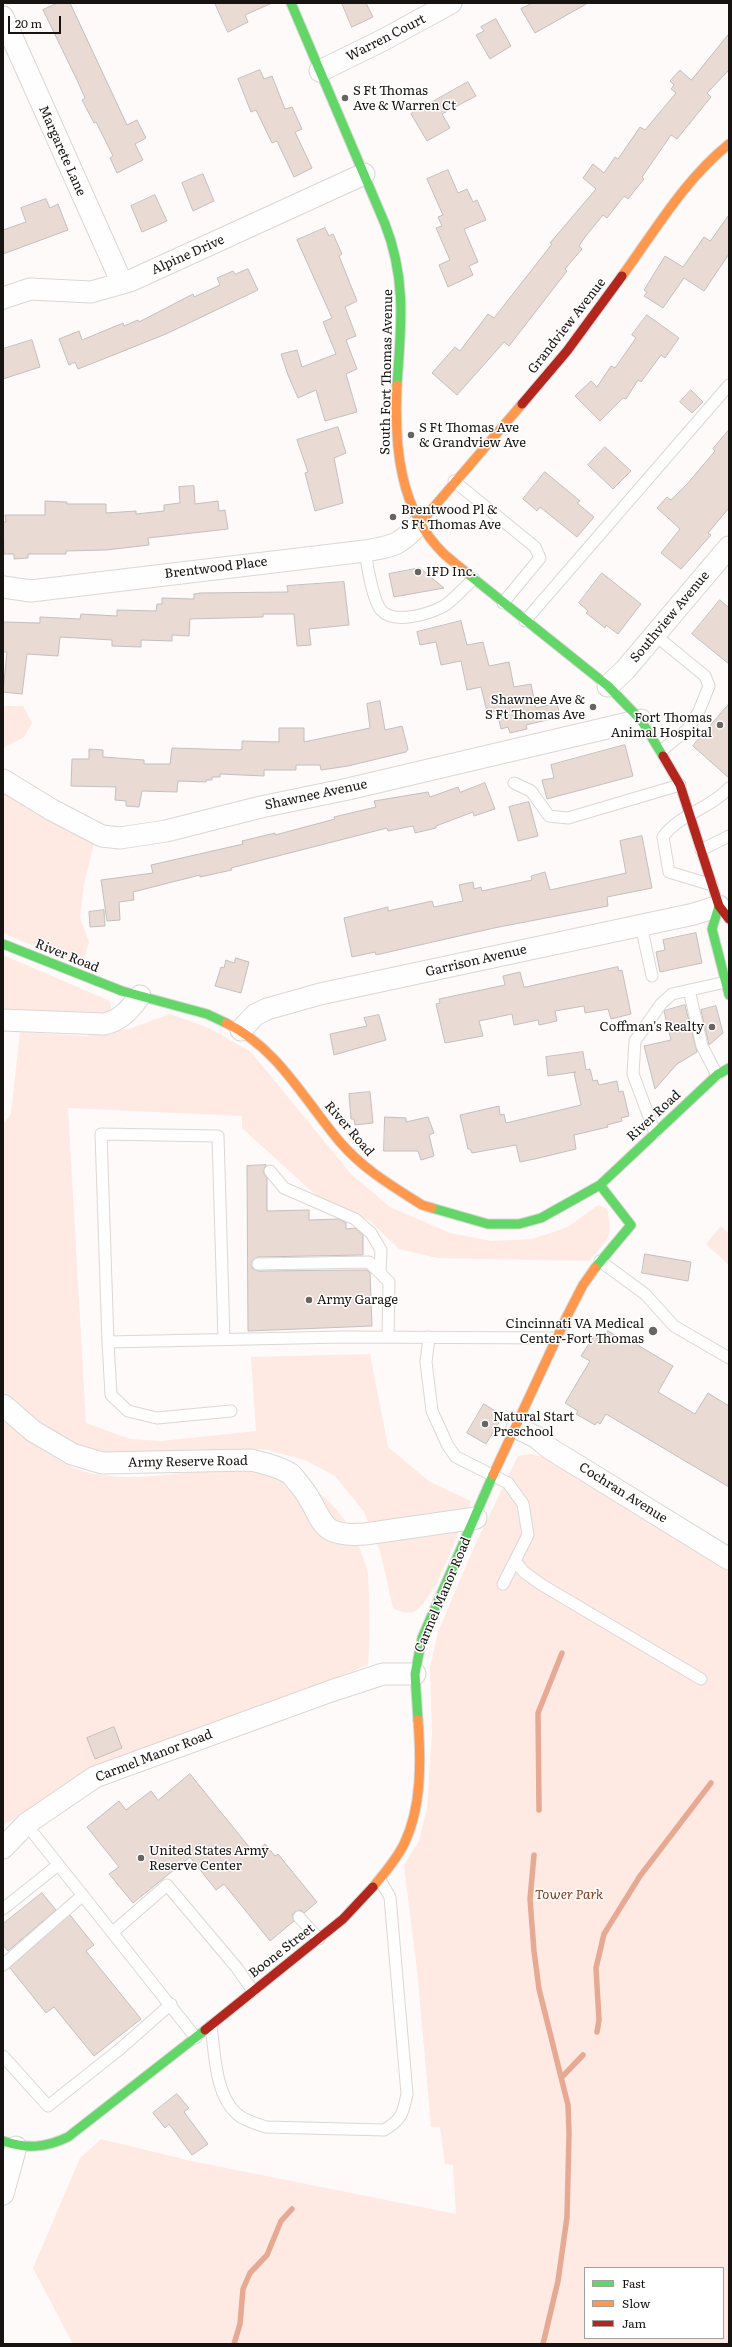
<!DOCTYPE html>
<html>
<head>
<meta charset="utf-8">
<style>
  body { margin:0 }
  #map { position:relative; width:732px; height:2347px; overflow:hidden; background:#fdfaf9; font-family:Literata,serif }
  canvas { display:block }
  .frame { position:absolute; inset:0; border:4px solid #171311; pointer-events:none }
  .legend { position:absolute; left:584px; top:2267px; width:140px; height:72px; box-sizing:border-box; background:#fff; border:1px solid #a2a1a0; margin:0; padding:5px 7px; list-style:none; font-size:12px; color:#171311 }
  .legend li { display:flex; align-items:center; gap:8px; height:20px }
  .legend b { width:20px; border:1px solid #a2a1a0 }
  .scale { position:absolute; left:8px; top:16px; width:53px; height:18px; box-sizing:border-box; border:2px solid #171311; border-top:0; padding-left:5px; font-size:12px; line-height:14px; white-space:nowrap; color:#171311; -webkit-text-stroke:3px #fff; paint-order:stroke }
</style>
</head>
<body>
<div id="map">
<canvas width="732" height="2347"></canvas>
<div class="frame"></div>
<ul class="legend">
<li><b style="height:5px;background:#63d668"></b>Fast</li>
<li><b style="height:5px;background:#ff974d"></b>Slow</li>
<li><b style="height:5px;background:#b3261e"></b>Jam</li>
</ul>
<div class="scale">20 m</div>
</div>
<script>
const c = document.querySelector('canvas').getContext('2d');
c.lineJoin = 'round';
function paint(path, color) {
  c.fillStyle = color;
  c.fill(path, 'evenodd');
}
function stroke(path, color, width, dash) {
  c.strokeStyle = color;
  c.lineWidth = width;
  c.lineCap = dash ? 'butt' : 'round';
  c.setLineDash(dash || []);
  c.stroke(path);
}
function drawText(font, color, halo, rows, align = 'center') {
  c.font = font + ' Literata,serif';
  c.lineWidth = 3;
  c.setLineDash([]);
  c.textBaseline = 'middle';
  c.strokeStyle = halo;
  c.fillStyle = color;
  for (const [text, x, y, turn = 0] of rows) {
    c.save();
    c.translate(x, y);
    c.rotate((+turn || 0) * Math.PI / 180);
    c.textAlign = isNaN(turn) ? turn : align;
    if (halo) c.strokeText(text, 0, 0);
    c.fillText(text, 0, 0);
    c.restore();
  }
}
paint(new Path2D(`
  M3 706H23L32 723 24 737 3 748Z
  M3 789 94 843 84 884 80 917 89 942 81 966 3 933Z
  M3 955 110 1001 112 1014H3Z
  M170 1014 209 1028 251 1052 351 1174 390 1207 450 1233 491 1241 532 1239 568 1227 598 1205 607 1209C614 1238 607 1240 589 1261L437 1258 399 1249 370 1221 320 1199 242 1128V1116L68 1108 86 1423 130 1439 161 1441 256 1431 251 1357 370 1354 388 1447 430 1482 471 1501C460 1528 438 1592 418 1609 411 1616 400 1612 393 1608L380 1551 364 1512 335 1476 305 1460 264 1449 178 1455 105 1454 74 1446 30 1423 3 1394V1124L11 1114 20 1032 85 1036 129 1029Z
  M721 1226 729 1234V1265L706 1244Z
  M3 1420C27 1439 60 1466 90 1473 139 1484 189 1469 238 1469 306 1468 348 1504 367 1569 369 1576 368 1585 369 1593 370 1617 370 1641 368 1665L73 1780 3 1826Z
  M530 1454 540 1456 729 1571V2344H73L33 2268 80 2158 101 2139 191 2161 456 2214 453 2165 445 2164 440 2127H431L418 1979 404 1865 419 1841 427 1808 432 1732 430 1668 438 1632 475 1545 518 1456ZM585 2268H723V2338H585Z`), '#feeae2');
stroke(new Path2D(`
  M539 1810 538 1713 562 1653
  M534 1855 530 1899 534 1951 539 1989 568 2105 569 2133 567 2217 558 2281 543 2344
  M597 2032 599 2020 596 1968 604 1934 640 1876 711 1783
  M562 2077 583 2055
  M234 2344 240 2324 243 2289 250 2273 267 2255 281 2221 292 2209`), '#e6aa94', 5.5);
const building = new Path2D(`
  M58 3H70L127 125 137 120 146 138 135 144 143 160 117 173 110 158 113 156 96 122 94 123 82 100 85 98 77 80 43 10Z
  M215 3H272L245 15 248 22 228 32Z
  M342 3H366L373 17 352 27Z
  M533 3H588L535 33 521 9Z
  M496 19 511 46 490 59 476 35 484 31 481 27Z
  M729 34V70L707 93 711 97 677 139 671 135 642 177 644 179 628 199 624 196 607 218 603 215 585 237 579 246 582 249 565 269 567 271 509 346 504 342 457 395 432 373 455 347 460 351 488 314 494 318 552 244 550 243 596 189 583 178 593 164 604 173 615 157 618 159 640 127 645 130 676 93 671 89 674 85 670 81 680 70 691 80Z
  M260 70 264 79 272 76 285 109 292 107 302 129 295 132 312 168 294 177 277 141 272 143 256 110 251 112 238 79Z
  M468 82 476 96 442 114 450 128 427 141 411 114Z
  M448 170 458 193 467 189 473 202 477 200 486 220 464 229 478 262 469 266 473 275 448 287 439 265 450 260 436 228 442 226 438 217 443 215 427 179Z
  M203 174 214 201 193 211 182 183Z
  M155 195 167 221 142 232 131 206Z
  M46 199 50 208 58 204 68 230 3 254V230L26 222 21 208Z
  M729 215V254L704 291 684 278 663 308 644 296 647 292 644 290 665 256 683 267 704 237 710 241Z
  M325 228 329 236 333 234 342 254 339 256 357 301 345 307 356 336 346 340 357 369 346 374 357 412 325 421 316 390 298 398 288 375 281 354 297 350 302 367 336 354 323 322 332 318 297 240Z
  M248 269 258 290 166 334 106 358 78 369 75 362 69 365 59 339 79 331 82 340 123 323 124 326 138 320 139 322 193 294 194 297 220 285 217 278 233 271 235 274Z
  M647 315 679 338 665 358 661 355 641 382 638 380 626 399 623 398 600 421 575 396 591 381 597 387 611 366 615 368 636 338 632 335Z
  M32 340 40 367 3 379V349Z
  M691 390 703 402 692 413 680 402Z
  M338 427 346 453 334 458 343 503 315 511 305 473 308 472 297 440Z
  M729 430V508L708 533 711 535 681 569 661 553 680 529 657 508 667 497 671 500 687 484 715 451 713 449Z
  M605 447 631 471 613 489 588 465Z
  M545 472 580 501 577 503 594 517 577 537 540 507 537 511 523 499Z
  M194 486 195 504 218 501 219 511 225 510 228 529 148 538 149 545 106 550 66 551V554H28V558L14 559V554H4L3 522H6L5 515H45V501L67 502V504H106V513L136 511V514L164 511V505L180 503 179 487Z
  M420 568 444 588 394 597 389 574Z
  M602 573 641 604 618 634 606 625 605 628 586 613 588 611 579 603Z
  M344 582 349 625 309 629 311 645 297 646 294 614H263V617L190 619 189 636 172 635V641L141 640V647L112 646V640L60 637 58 656 27 654 22 694 3 692 7 652H3V622L40 623V617L80 619 81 614 117 616V610L156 611 157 604H162V598L194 599V594L200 593 288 592 287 586Z
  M720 600 729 608V664L692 634Z
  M461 621 467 645 483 642 489 666 509 662 514 687 531 684 536 708 557 703 560 717 526 725 527 729 510 733 508 727 501 729 497 711 489 712 488 708H486L481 687 467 690 461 661 441 665 436 642 420 645 417 632Z
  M380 701 385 730 402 726 408 749 406 752 348 766 321 770 320 765H296V770H264V776L220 774V777H212V780H206V782L178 781 177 792 142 791 139 807 126 806V801L115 800 116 787 71 786 72 759H89V749L103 750V757L144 760V764H170L172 748 239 750 242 749V741L279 742V728H304V742L370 728 367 704Z
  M729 704V778L693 746Z
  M625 745 633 776 547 799 542 780 554 778 551 765Z
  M485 783 495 809 474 816 473 812 436 826V828L415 833 413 826 388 831 387 828 231 868 232 870 200 877V875L133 892 134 900 119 902 120 920 107 921 101 880 153 873 151 865 243 844 242 841 275 833V835L335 819 334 817 376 807 374 801 428 792 430 797 458 787 460 792Z
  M529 802 538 836 518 841 509 807Z
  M642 836 652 888 607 897 608 906 494 928 376 955 375 952 352 957 344 918 388 907V911L432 901 434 907 463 901 459 885 473 882 474 889 481 887 482 891 532 880 531 876 545 872 550 890 626 873 620 841Z
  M104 910 105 926 90 927 89 912Z
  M696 933 702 963 660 972 656 952 665 950 663 940Z
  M236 958 249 962 241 993 215 986 221 967 224 968 226 960 234 963Z
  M618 967 619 971 622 970 631 1014 611 1019 608 1009 585 1013 584 1006 555 1011 557 1021 539 1025 538 1020 514 1025 512 1014 479 1021 483 1036 445 1043 436 1004 440 1003 439 999 505 985 503 976 520 972 524 987Z
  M685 1005 697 1052 677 1064 655 1089 644 1046 671 1040 664 1011Z
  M716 1006 723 1033 709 1045 701 1010Z
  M379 1015 386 1040 334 1055 330 1034 367 1026 364 1018Z
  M583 1052 586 1070 590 1069 593 1081 597 1080 599 1085 617 1081 619 1092 623 1091 629 1116 621 1118 622 1121 607 1125 608 1127 574 1135 576 1149 539 1158 520 1162 516 1145 472 1153 470 1149H468L460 1115 499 1106 500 1115 504 1114 506 1123 581 1105 574 1073 576 1072 548 1076 546 1057Z
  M370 1092 373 1123 355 1125 354 1119H351L349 1094Z
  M385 1117 406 1118V1122L428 1117 434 1133 429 1135 434 1156 421 1160 418 1151H384Z
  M266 1165 263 1172 267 1178V1211L309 1210V1220L339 1219 346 1223V1229L355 1228 363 1235V1255L258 1257 252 1261V1268L258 1271 367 1270 370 1273 372 1326 248 1331 247 1166Z
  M645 1254 691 1262 688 1281 642 1273Z
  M608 1331 623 1340 624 1337 673 1366 658 1392 695 1414 708 1393 729 1406V1487L606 1414 600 1424 597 1422 595 1425 576 1414 578 1411 565 1403 590 1361 581 1356 594 1336 603 1341Z
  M484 1404 503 1416 486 1444 467 1433Z
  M114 1727 122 1748 95 1759 87 1738Z
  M190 1774 254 1853 265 1844 275 1856 278 1854 317 1902 304 1913 301 1910 295 1912 292 1915 294 1921 270 1941 224 1884 216 1890 190 1857 133 1903 109 1874 119 1867 87 1827 119 1801 126 1810 151 1791 158 1800Z
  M42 1893 56 1910 8 1951 3 1945V1924Z
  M70 1915 94 1945 86 1951 141 2019 94 2056 54 2007 46 2013 10 1968Z
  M177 2094 189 2108 184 2112 208 2144 192 2155 169 2124 165 2128 153 2113Z`);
paint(building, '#e9dad4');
stroke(building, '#c2bfbe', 1);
const lane = new Path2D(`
  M454 481 535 547 540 558 503 603
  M365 551C367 565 373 600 381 610 394 625 429 614 444 606 455 599 464 587 474 579
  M525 621 729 385
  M655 635 705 676 709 686 699 711 688 729 661 751
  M514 783 531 791 549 816 568 818 680 785
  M701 850 729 836
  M712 885 669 872 663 837C679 814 710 809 729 788
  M641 925 652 976
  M689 990 702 1046 717 1075
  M655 1133 633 1074 635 1041 661 1004 672 994 726 982
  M270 1171 284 1188 355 1219 371 1233 381 1250 380 1271
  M600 1261 645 1294 674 1326 729 1358
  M258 1264 369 1262 389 1282 388 1337
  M429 1337 426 1362 432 1411 448 1446 456 1457 508 1483 523 1504 528 1535 503 1584
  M224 1339 218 1136 101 1134 108 1342 343 1337 557 1338
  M108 1342 111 1395 128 1411 157 1418 231 1411
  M515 1561 524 1572 542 1585 701 1679
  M26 1824 196 2038
  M3 1909 58 1865
  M299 1917 319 1939
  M113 1932 167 1885 237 1968 253 1991
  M3 1965 83 1895
  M211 2026C215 2054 215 2095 237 2114 245 2121 257 2124 266 2127L384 2130C402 2120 403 2113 407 2094L390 1897 380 1880
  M3 2056 48 2106 120 2049 171 2004`);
const street = new Path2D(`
  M3 17 122 283
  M320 71 383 40 451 3
  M3 298 30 289 91 292 130 281 364 174
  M3 587 31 591 365 551C395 546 400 545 421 522
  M608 686 625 670 729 547
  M3 780 52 810 102 836 120 838 166 831 261 807 348 789 641 720
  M3 1020 104 1024C121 1021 130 1009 140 996
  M241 1030 255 1015 267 1009 320 994 694 914 719 906
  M3 1405 33 1431 72 1454 102 1463 251 1460C263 1463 278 1466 289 1473 293 1475 296 1481 299 1484 326 1516 313 1538 365 1534L476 1518
  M517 1428 536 1437 549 1448 729 1559
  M3 1848 26 1824 95 1777 331 1691 383 1674H415
  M3 2194 16 2147`);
const fast = new Path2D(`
  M291 3 385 224C407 280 401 327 397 385
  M468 574 608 686 641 720 663 756
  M719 906 712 929 729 995
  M3 944 122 991 207 1014 226 1023
  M432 1208 488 1224H519L541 1218 600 1185 717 1075 729 1068
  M595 1268 631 1225 600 1185
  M418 1720 415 1674 422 1638 493 1475
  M3 2141C27 2149 45 2148 68 2137L205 2030`);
const slow = new Path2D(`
  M622 276C655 231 685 179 729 144
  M397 385C394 445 399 510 444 554 452 561 460 567 468 574
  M421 522 522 404
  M226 1023C277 1047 305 1101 340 1142 363 1169 392 1186 422 1205L432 1208
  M493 1475 567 1316 583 1285 595 1268
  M373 1887C384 1874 396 1860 404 1844 422 1807 421 1760 418 1720`);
const jam = new Path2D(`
  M522 404 567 351 622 276
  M663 756 680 785 719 906 729 919
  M205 2030 343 1919 373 1887`);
stroke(lane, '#dad7d5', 13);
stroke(street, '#dad7d5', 23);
stroke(fast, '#dad7d5', 11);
stroke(slow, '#dad7d5', 11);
stroke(jam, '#dad7d5', 11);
stroke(lane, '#fffefe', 11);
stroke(street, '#fffefe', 21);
stroke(fast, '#63d668', 9);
stroke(slow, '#ff974d', 9);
stroke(jam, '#b3261e', 9);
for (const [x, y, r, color] of [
  [345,98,4,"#686462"],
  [411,435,4,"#686462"],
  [393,517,4,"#686462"],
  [418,572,4,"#686462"],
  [593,707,4,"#686462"],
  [720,725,4,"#686462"],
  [712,1027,4,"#686462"],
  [309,1300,4,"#686462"],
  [653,1331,5,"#686462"],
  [485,1424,4,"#686462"],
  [141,1858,4,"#686462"]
]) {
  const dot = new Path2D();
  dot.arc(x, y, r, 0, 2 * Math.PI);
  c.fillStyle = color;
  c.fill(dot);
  stroke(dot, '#fff', 1.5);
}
drawText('13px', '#171311', '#fff', [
  ["Warren Court",386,38,-27],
  ["Margarete Lane",62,151,66],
  ["Alpine Drive",188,255,-24],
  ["Grandview Avenue",567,326,-52],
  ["South Fort Thomas Avenue",387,372,-89],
  ["Brentwood Place",216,568,-7],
  ["Southview Avenue",670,617,-50],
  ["Shawnee Avenue",316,795,-12],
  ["River Road",67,956,22],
  ["Garrison Avenue",476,961,-13],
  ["River Road",654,1116,-43],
  ["River Road",349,1129,49],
  ["Army Reserve Road",188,1462,-1],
  ["Cochran Avenue",623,1493,32],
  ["Carmel Manor Road",443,1595,-67],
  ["Carmel Manor Road",154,1756,-21],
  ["Boone Street",282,1951,-38]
]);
drawText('13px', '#171311', '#fff', [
  ["S Ft Thomas",353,91],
  ["Ave & Warren Ct",353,106],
  ["S Ft Thomas Ave",419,428],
  ["& Grandview Ave",419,443],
  ["Brentwood Pl &",401,510],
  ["S Ft Thomas Ave",401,525],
  ["IFD Inc.",426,572],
  ["Shawnee Ave &",585,700,"right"],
  ["S Ft Thomas Ave",585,715,"right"],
  ["Fort Thomas",712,718,"right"],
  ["Animal Hospital",712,733,"right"],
  ["Coffman's Realty",704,1027,"right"],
  ["Army Garage",317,1300],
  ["Cincinnati VA Medical",644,1324,"right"],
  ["Center-Fort Thomas",644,1339,"right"],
  ["Natural Start",493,1417],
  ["Preschool",493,1432],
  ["United States Army",149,1851],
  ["Reserve Center",149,1866]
], 'left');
drawText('italic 13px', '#843718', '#fff', [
  ["Tower Park",569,1895]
]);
</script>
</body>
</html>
